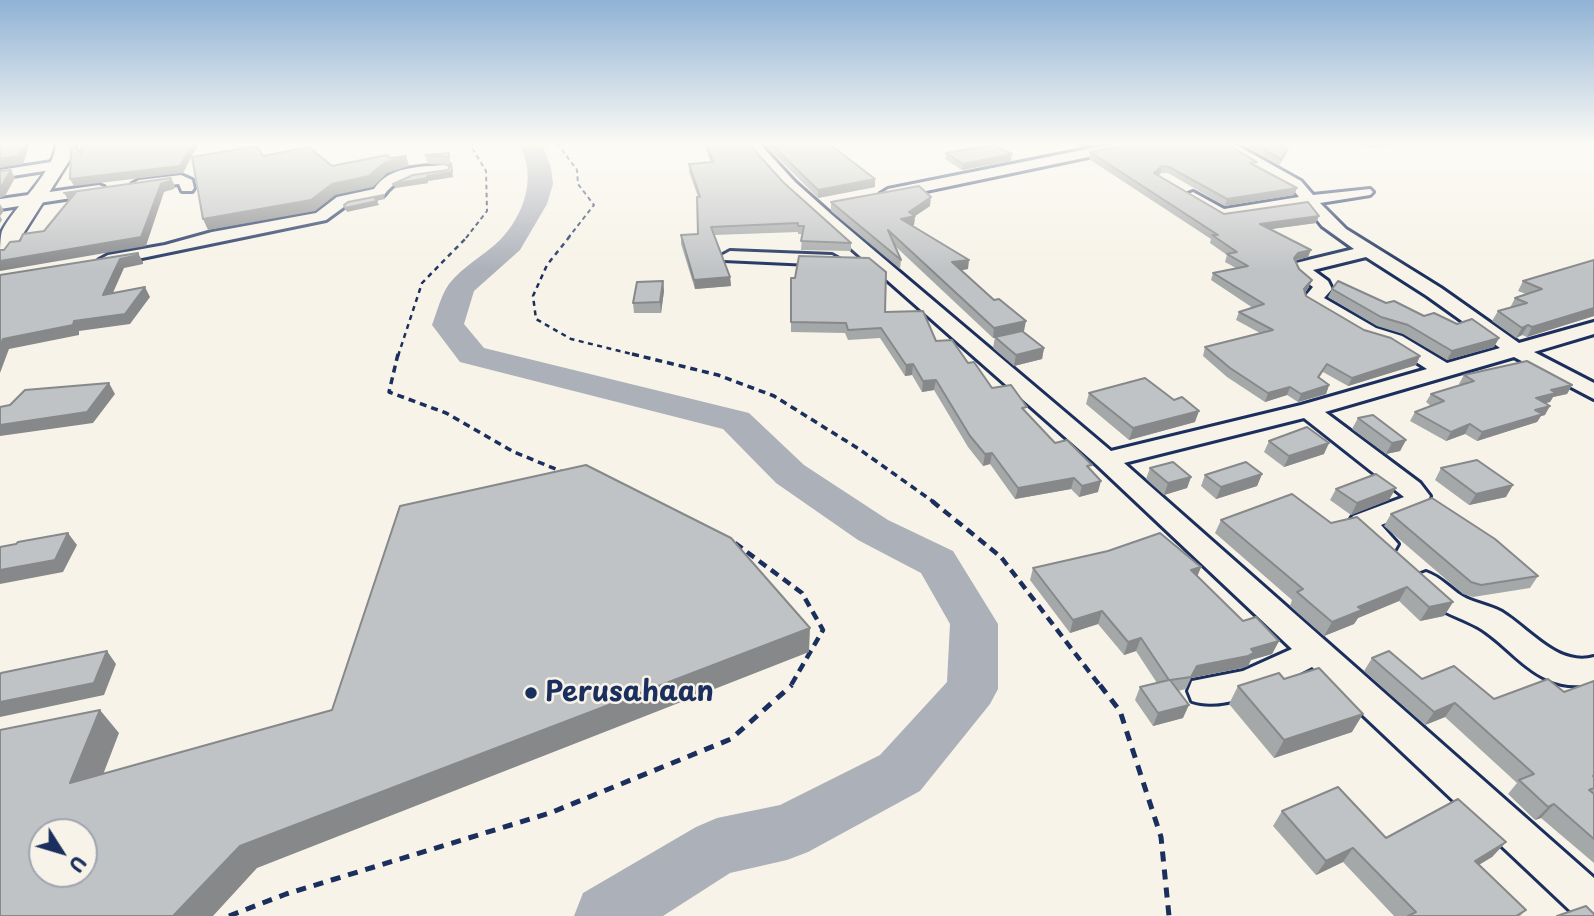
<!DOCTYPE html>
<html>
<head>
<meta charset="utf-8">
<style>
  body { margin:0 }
  #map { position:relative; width:1594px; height:916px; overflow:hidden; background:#f7f3e8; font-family:"Playpen Sans",sans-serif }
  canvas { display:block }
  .north { position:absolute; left:28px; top:818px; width:70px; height:70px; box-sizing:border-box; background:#f7f3e8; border:2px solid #9fa5b1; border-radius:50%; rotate:127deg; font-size:19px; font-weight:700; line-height:28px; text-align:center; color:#1b2f5e }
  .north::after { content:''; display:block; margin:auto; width:24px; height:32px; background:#1b2f5e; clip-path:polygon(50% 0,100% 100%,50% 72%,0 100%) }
</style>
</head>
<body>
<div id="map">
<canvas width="1594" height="916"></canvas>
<div class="north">U</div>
</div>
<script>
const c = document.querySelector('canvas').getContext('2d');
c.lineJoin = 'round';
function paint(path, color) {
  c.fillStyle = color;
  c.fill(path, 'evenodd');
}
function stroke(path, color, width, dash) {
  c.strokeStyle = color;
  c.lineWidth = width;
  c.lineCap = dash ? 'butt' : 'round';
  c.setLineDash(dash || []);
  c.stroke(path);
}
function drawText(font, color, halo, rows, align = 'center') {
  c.font = font + ' "Playpen Sans",sans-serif';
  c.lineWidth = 5;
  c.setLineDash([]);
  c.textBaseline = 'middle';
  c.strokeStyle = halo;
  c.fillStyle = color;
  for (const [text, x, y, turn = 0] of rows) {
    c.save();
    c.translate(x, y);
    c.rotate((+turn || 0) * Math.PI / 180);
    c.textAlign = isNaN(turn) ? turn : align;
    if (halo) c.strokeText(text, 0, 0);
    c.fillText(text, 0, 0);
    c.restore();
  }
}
paint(new Path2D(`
  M518 143H542L551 168 553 184 547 204 520 250 474 291 464 324 484 348 749 413 804 465 888 520 953 551 998 624V689L990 704 920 791 808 852 787 860 730 873 663 916H574L583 893 696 827 717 818 780 805 880 755 947 682 950 624 921 573 858 540 776 483 723 429 460 362 432 325C437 312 441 295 449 284 462 267 483 256 499 241 525 215 538 174 518 143Z`), '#acb0b9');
const street = new Path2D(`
  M745 143H759L795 182 831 214 1111 451 1301 405 1427 369 1388 344 1362 336 1305 303 1303 299 1313 287 1298 276 1293 267 1296 263 1354 249 1322 226 1306 206 1221 219 1188 200 1185 197 1188 194 1193 192 1224 209 1299 197 1291 187 1216 143H1233L1301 181 1313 195 1370 189 1373 192 1370 195 1320 203 1346 229 1441 288 1519 343 1594 322V334L1534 352 1594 383V399L1514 357 1325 412 1420 483 1430 496 1424 508 1381 525 1398 544 1394 551C1374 556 1359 538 1349 522L1353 516 1404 497 1304 418 1124 463 1594 878V916H1576L1312 667C1280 683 1228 713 1192 701L1188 691 1192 681 1243 671 1292 649 1097 465 819 220 785 188ZM1366 257 1427 296 1500 348 1447 363 1402 336 1376 328 1324 298 1332 289 1328 281 1313 270Z
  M1117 143H1143L1136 147 888 199 880 194 888 189Z
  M58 161 65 165 63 168 0 178V170Z
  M444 165 449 166V172C425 178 400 172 384 195L348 204 326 220 108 265 99 260 108 255 165 245 212 232 316 213 337 197 374 189C389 166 419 167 444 165Z
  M181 175 192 180 194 188 192 191H182L179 184 139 188 132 184 139 180Z
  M99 185 104 187 107 190 104 193 0 209V199Z
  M730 251 832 255 841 260 832 265 724 260 721 256Z
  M1426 572C1441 577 1449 588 1462 596 1474 603 1489 605 1502 612 1531 630 1558 667 1594 657V683C1578 687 1562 686 1547 679 1521 667 1502 641 1478 627 1454 614 1426 609 1412 583L1416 576Z`);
const secondary = new Path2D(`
  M56 143H75L76 150 9 256 0 258C0 250 0 238 2 231 14 206 56 171 56 143Z`);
stroke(street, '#1b2f5e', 6);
stroke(secondary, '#1b2f5e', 5);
stroke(new Path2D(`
  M557 143 577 170 578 184 594 205 568 238
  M466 238 487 211 486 171 469 143`), '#1b2f5e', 2, [4.5, 3.5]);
stroke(new Path2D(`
  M570 236 547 265 533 296 536 319 571 339 640 356
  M398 356 422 283 468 236`), '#1b2f5e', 2.5, [5, 4.5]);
stroke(new Path2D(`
  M398 354 389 392 446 413 514 452 563 472
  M632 354 718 375 774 396 859 449 935 503`), '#1b2f5e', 3.5, [7, 5]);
stroke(new Path2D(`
  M932 501 1001 557 1101 687
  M735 543 802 593 823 630 790 687`), '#1b2f5e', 4.5, [9, 6]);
stroke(new Path2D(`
  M1100 685 1120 711 1161 837 1169 916
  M229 916 286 894 550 813 731 739 792 685`), '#1b2f5e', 5, [10, 8]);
paint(street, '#f7f3e8');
paint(secondary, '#f7f3e8');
paint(new Path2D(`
  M703 143H748L783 182 851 243V251L801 250 802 234H798V232L714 235 730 277 731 286 695 289 681 244V235L698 234V197L689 172V164L711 162Z
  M763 143H828L875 179V187L818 198Z
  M1071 143H1103L1080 147Z
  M1238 143H1278L1288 148 1286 154 1279 165Z
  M1355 143H1399L1371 148Z
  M1582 143H1594V146Z
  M1090 152 1256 166 1297 188 1294 195 1225 206 1168 173H1161L1158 175 1224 214 1316 223 1271 229 1308 257 1295 261 1309 287 1305 293 1306 296 1364 330 1420 356 1416 365 1348 386 1323 372 1319 378 1329 385 1326 394 1298 402 1287 395 1265 402 1227 377 1203 356 1205 347 1260 333 1236 320 1239 312 1253 308 1211 280 1213 273 1236 268 1225 262 1227 255 1210 243 1211 239 1089 159Z
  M449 153 453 177 428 181V183L395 188 448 170 450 165 428 164 425 155Z
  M946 153 1011 161 962 170 945 159Z
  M831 202 930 206 915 216 914 225H912L968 269 961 270 1024 331H1023L1044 348 1042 359 1014 366 993 348 995 337H997L993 338 895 246 901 260 900 269 831 211Z
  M1594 260V316L1527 337 1522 335 1516 338 1492 321 1498 311 1510 308 1515 298 1526 294 1518 291 1523 281Z
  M791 278 885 312 936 341 968 363 992 388 1026 413 1055 443 1091 470 1098 492 1079 497 1071 489 1015 499 990 464 983 466 968 447 934 390 922 392 912 375 905 376 880 338 848 340 845 333 791 332Z
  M663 281 664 291 661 313H634L633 303Z
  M1332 289 1386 303 1424 316 1457 324 1499 338 1494 347 1447 360 1403 334 1377 326 1328 297Z
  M1464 375 1572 385 1567 394 1553 397 1550 402 1545 403V415L1541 416 1537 422 1477 441 1465 434 1446 441 1410 421 1415 412 1431 406 1426 402 1431 394 1461 385 1459 384Z
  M1089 393 1195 422 1129 440 1086 404Z
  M1358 418 1406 440 1400 451 1386 454 1352 429Z
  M1269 441 1324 454 1284 467 1264 452Z
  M1150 468 1191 477 1187 488 1164 495 1146 479Z
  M1441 468 1506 497 1469 505 1435 480Z
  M1262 474 1257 486 1216 499 1201 486 1205 475Z
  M1336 489 1389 500 1351 515 1330 500Z
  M1391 514 1538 576 1530 588 1473 597 1463 594 1384 526Z
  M1221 520 1331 523 1453 602 1444 616 1420 621 1399 601 1358 618 1354 624 1324 636 1290 606 1292 600 1215 533Z
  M1201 567 1197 577 1243 621 1279 641 1272 654 1251 660 1248 666 1242 668 1191 678 1186 689 1178 691 1183 718 1153 726 1135 700 1140 687 1157 683 1136 651 1124 655 1098 624 1070 633 1030 580 1033 568Z
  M1372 658 1422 679 1494 699 1564 692 1594 681V863L1541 818 1535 820 1508 794 1517 783 1445 717 1425 725 1364 671Z
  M1284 679 1352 732 1274 758 1229 704 1238 686Z
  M1282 811 1386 838 1506 842 1492 857 1479 865 1526 910 1520 916H1394L1343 862 1316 875 1273 826Z`), '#a5a8a9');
paint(new Path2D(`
  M23 143H30L23 164 0 168V159Z
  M193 143H199L183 173 74 186 70 179Z
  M1081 143H1103L1080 147Z
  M1373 143H1399L1371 148Z
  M1288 148 1286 154 1279 165 1281 159Z
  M1012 154 1011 161 962 170 963 164Z
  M406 156 409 166 387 173 373 187 335 195 315 211 208 230 203 219Z
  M1162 166 1161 173 1153 180 1154 173Z
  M11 170 15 178 5 196 0 198V188Z
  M452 172 453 177 428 181V183L395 188 393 184 427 176Z
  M171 178 175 186 174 189 164 192 146 246 0 271V261L161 184Z
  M875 179V187L818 198V190Z
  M1297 188 1294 195 1225 206 1227 199Z
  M76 192 69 201 64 193Z
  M384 195 385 199 376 201 374 197Z
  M931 197 930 206 915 216 914 225 900 227 901 219Z
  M377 201 379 205 347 212 345 208Z
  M0 204 4 211 0 216 2 220 0 223Z
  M1319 216 1316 223 1257 231 1260 224Z
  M1311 250 1308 257 1295 260 1294 258 1298 253Z
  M138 253 143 262V264L124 268 108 304 103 295 120 259Z
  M969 260 968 269 951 272 952 262Z
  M730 277 731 286 695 289 694 280Z
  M1312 280 1309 287 1301 297 1304 289Z
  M663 281 664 291 661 313 660 302Z
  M145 287 150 297 130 324 79 331V335L9 349 0 373V346L3 339 74 321Z
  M1594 308V316L1527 337 1532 327Z
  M1026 321 1024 331 993 338 994 328Z
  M1528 325 1522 335 1516 338 1522 328Z
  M1499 338 1494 347 1447 360 1452 351Z
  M1044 348 1042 359 1014 366 1016 355Z
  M1420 356 1416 365 1348 386 1352 378Z
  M913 364 912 375 905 376 906 365Z
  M936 380 934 390 922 392 923 381Z
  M109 383 115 394 93 423 0 436V425Z
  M1329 385 1326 394 1298 402 1301 394Z
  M1572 385 1567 394 1553 397 1550 402 1531 407 1536 398 1551 390Z
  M1290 387 1287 395 1265 402 1268 393Z
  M1550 406 1545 415 1541 416 1537 422 1477 441 1482 432 1535 410Z
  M1199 411 1195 422 1129 440 1133 428Z
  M1470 424 1465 434 1446 441 1451 432Z
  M1406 440 1400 451 1386 454 1392 443Z
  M1329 443 1324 454 1284 467 1289 456Z
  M992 453 990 464 983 466 985 454Z
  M1262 474 1257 486 1216 499 1221 487Z
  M1191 477 1187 488 1164 495 1168 483Z
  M1074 478 1071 489 1015 499 1018 488Z
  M1101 481 1098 492 1079 497 1082 486Z
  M1513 485 1506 497 1469 505 1476 494Z
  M1396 488 1389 500 1351 515 1357 503Z
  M68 533 77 545 63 572 0 584V570Z
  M1201 567 1196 579 1191 570Z
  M1407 587 1399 601 1358 618 1354 624 1324 636 1332 622 1358 607Z
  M1453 602 1444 616 1420 621 1429 607Z
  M1102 611 1098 624 1070 633 1073 620Z
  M810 628 809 652 257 868 213 916H173L240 846Z
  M1141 638 1136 651 1124 655 1128 642Z
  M1279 641 1272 654 1251 660 1248 666 1242 668 1191 678 1186 689 1197 666Z
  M107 651 116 664 104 695 0 717V702Z
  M1455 703 1445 717 1425 725 1434 712Z
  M1189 705 1183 718 1153 726 1158 713Z
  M100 710 119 733 91 806 70 783Z
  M1363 714 1352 732 1274 758 1284 740Z
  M1554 804 1541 818 1535 820 1548 807Z
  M1506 842 1492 857 1461 875 1475 861Z
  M1353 848 1343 862 1316 875 1326 861Z`), '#86888a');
const building = new Path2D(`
  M0 143H23L19 156 0 159Z
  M82 143H193L180 166 70 179 71 150 74 145 81 154Z
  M706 143H748L783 182 851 243 801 241 804 226H798V223L711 227 730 277 694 280 681 235 698 234 697 197H700L689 164 713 162Z
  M770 143H828L875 179 818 190Z
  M1138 143H1225L1257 162 1250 163 1297 188 1227 199 1169 167 1162 166 1154 173 1224 214 1308 202 1319 216 1260 224 1311 250 1298 253 1294 258 1299 269 1312 280 1304 289 1306 296 1364 330 1391 338 1420 356 1352 378 1327 364 1318 377 1329 385 1301 394 1290 387 1268 393 1230 368 1205 347 1273 330 1239 312 1264 304 1213 273 1248 266 1227 254 1237 252 1212 235H1218L1090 152Z
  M1252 143H1278L1288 148 1281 159Z
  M994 145 1012 154 963 164 946 153Z
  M257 146 263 156 309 147 332 166 387 155 390 158 406 156 384 163 369 176 332 184 311 200 203 219 192 157Z
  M449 153V157L425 155Z
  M451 163 452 172 427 176V178L393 184 413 175 448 170Z
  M11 170 1 187 0 188V171Z
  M171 178 170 181 161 184 141 237 0 261V250H4L10 242 20 241 23 234 44 231 76 192 64 193Z
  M919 186 931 197 909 212 915 216 901 219 969 260 952 262 994 300 999 299 1026 321 994 328 888 230 901 260 831 202Z
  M384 195 374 197 377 201 345 208 344 205 348 202Z
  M138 253V255L120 259 103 295 145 287 125 314 74 321 73 325 3 339 0 346V275Z
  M799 256 869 258 886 272 885 312 923 311 936 341 952 340 968 363 974 362 992 388 1011 385 1027 407 1022 408 1055 443 1067 440 1092 465 1087 466 1101 481 1082 486 1074 478 1018 488 992 453 985 454 970 436 936 380 923 381 913 364 906 365 881 328 848 330 846 323 791 322V278H795Z
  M1594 260V308L1532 327 1528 325 1522 328 1498 311 1527 303 1515 298 1542 289 1523 281Z
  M663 281 660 302 633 303 637 282Z
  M1338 281 1386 303 1394 301 1424 316 1434 313 1457 324 1472 319 1499 338 1452 351 1408 325 1381 317 1332 289Z
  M1022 331 1044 348 1016 355 995 337Z
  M1527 361 1572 385 1551 390 1556 393 1536 398 1550 406 1535 410 1543 414 1482 432 1470 424 1451 432 1415 412 1444 401 1431 394 1474 381 1464 375Z
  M1145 378 1174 400 1182 397 1199 411 1133 428 1089 393Z
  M109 383 87 412 0 425V407L10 405 25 390Z
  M1373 415 1406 440 1392 443 1358 418Z
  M1307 427 1329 443 1289 456 1269 441Z
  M1477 460 1513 485 1476 494 1441 468Z
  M1173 462 1191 477 1168 483 1150 468Z
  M1246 462 1262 474 1221 487 1205 475Z
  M586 465 731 538 810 628 240 846 173 916H0V730L100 710 70 783 332 710 400 506ZM42 832H84V874H42Z
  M1376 474 1396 488 1357 503 1336 489Z
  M1292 494 1331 523 1357 517 1453 602 1429 607 1407 587 1358 607 1362 610 1332 622 1297 592 1303 589 1221 520Z
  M1432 498 1495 539 1538 576 1481 585 1471 582 1391 514Z
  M68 533 55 560 0 570V547L16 544 18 542Z
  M1160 533 1201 567 1191 570 1243 621 1256 617 1279 641 1251 649 1254 653 1248 656 1197 666 1191 677 1170 680 1189 705 1158 713 1140 687 1169 680 1141 638 1128 642 1102 611 1073 620 1033 568 1108 551Z
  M107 651 94 683 0 702V675L1 673Z
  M1389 651 1422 679 1454 666 1494 699 1548 679 1564 692 1594 681V775L1593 776 1594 777V788L1589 790 1594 794V839L1554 804 1548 807 1519 780 1534 774 1455 703 1434 712 1372 658Z
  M1319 668 1363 714 1284 740 1238 686 1279 673 1284 679Z
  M1338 787 1386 838 1458 799 1506 842 1475 861 1526 910 1516 916H1408L1416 912 1353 848 1326 861 1282 811Z
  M1586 906 1594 914V916H1557Z`);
paint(building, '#c0c3c5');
stroke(building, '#86888a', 2);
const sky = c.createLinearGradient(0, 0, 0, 271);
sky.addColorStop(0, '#90b2d5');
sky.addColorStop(0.53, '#fbfaf5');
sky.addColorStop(1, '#fbfaf500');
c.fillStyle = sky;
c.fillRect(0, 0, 1594, 271);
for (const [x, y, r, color] of [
  [531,693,7,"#1b2f5e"]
]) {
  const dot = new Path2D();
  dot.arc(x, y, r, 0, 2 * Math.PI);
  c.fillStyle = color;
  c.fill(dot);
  stroke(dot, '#f7f3e8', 2.5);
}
drawText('bold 28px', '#1b2f5e', '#f7f3e8', [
  ["Perusahaan",545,693]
], 'left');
</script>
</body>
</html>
